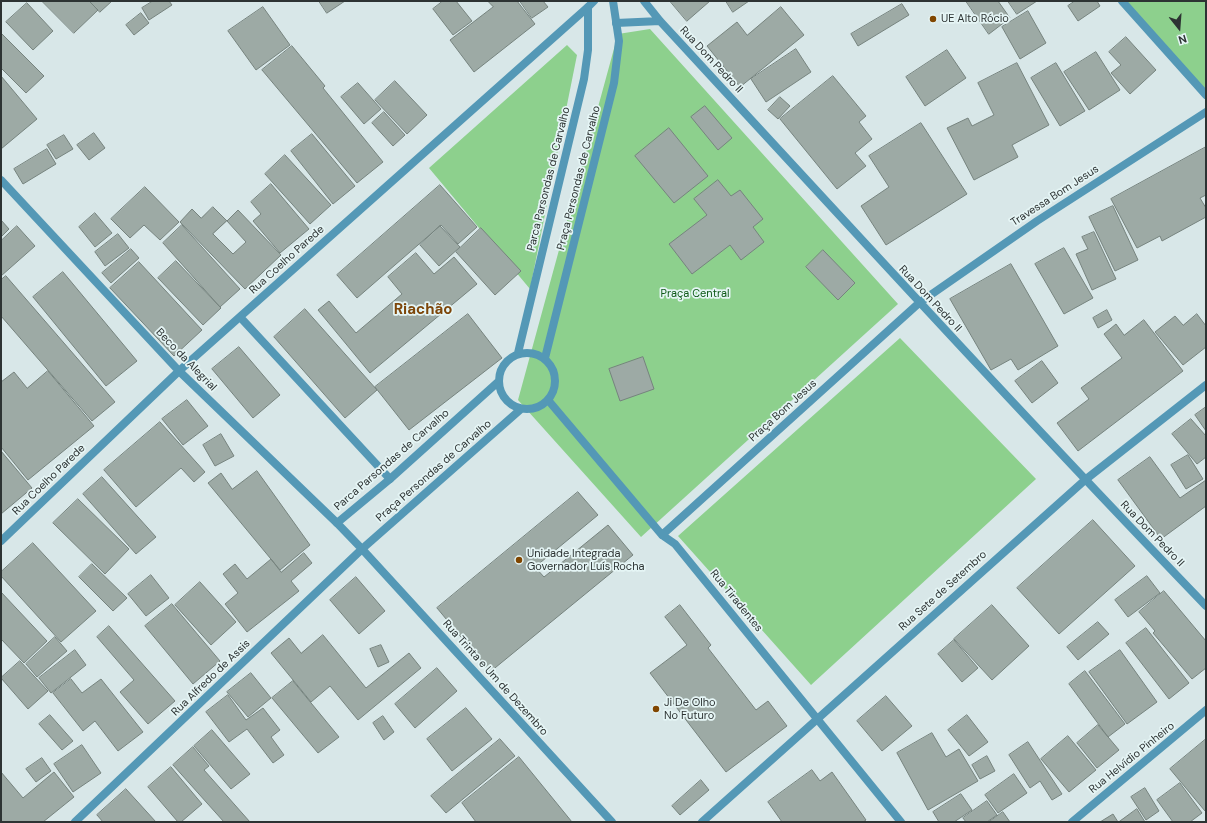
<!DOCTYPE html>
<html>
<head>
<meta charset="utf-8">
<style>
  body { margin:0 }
  #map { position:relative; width:1207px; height:823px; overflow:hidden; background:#d8e7e8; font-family:"DM Sans",sans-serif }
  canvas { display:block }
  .frame { position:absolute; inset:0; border:2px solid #2d3333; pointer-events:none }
  .north { position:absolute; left:1159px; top:8px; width:40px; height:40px; -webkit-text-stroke:3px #e5f5f5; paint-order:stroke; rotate:163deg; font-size:11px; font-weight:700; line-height:16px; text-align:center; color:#2d3333 }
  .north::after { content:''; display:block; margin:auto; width:14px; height:18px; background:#2d3333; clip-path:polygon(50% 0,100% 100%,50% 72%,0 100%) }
</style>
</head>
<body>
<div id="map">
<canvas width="1207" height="823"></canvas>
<div class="frame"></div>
<div class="north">N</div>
</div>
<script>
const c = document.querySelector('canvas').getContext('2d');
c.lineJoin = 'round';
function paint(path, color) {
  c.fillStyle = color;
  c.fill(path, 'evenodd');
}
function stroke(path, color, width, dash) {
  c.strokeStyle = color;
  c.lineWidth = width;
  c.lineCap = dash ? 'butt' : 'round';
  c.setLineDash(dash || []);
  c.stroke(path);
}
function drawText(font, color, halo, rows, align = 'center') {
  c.font = font + ' "DM Sans",sans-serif';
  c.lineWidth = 3.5;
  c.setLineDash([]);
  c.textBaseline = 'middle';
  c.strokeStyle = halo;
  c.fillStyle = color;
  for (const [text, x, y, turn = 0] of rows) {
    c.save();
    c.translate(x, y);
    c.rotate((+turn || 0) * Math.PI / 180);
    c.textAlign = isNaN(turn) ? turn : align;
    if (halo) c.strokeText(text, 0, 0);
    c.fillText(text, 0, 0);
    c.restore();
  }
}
paint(new Path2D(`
  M1122 1H1206V95Z
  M650 29 898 304 641 537 518 400 618 34Z
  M567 45 577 55 530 289 429 168Z
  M900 338 1036 479 811 685 678 536Z`), '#8dd08d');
const building = new Path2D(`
  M42 1H89L98 10 74 33Z
  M90 1H112L100 12Z
  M153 1H169L172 5 149 20 142 8Z
  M319 1H345L327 13Z
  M443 1H456L472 21 453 35 433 9Z
  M488 1H517L535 24 474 72 450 40 493 7Z
  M520 1H543L548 7 532 18Z
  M670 1H710L687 21Z
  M726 1H749L733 12Z
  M966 1H998L1010 18 989 34Z
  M1008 1H1037L1017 14Z
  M1075 1H1097L1100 6 1078 21 1068 6Z
  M27 3 53 31 33 50 6 22Z
  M902 4 909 15 858 46 851 34Z
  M263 7 290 45 256 70 228 31Z
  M781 7 804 35 740 87 707 46 737 22 747 35Z
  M1028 11 1046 43 1020 59 1002 27Z
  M141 13 149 23 134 35 126 25Z
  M1 33 44 76 26 93 1 68Z
  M1126 37 1156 70 1130 94 1111 73 1121 65 1109 52Z
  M292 46 325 86 323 88 383 162 357 183 262 70Z
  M796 49 811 72 766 102 751 79Z
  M947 50 966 78 925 106 906 77Z
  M1096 52 1120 90 1089 110 1064 72Z
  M1017 63 1049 125 1012 145 1018 157 974 180 947 128 968 118 972 126 994 115 978 83Z
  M1056 63 1085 111 1060 126 1031 78Z
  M1 76 37 119 1 149Z
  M833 76 866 116 859 122 872 139 855 153 866 166 837 189 780 119Z
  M395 81 427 115 407 134 375 100Z
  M358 83 381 109 364 124 341 97Z
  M780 97 790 106 778 119 768 110Z
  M705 106 732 138 718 150 691 117Z
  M384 112 405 135 393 146 372 123Z
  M921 123 967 194 886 245 861 206 889 187 869 156Z
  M669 128 708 176 674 203 635 156Z
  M94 133 105 148 89 160 77 145Z
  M312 134 355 186 333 204 291 151Z
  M64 135 73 149 56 159 47 145Z
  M1206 147V195L1200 198 1206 208V217L1162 241 1160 236 1137 248 1111 199Z
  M47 149 56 164 23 184 14 169Z
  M285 155 331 205 310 224 265 174Z
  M718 180 731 196 740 190 763 219 753 227 764 242 741 260 730 245 692 274 669 244 707 215 694 199Z
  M271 184 309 229 280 253 253 221 261 214 251 202Z
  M440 185 477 227 458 244 441 225 357 298 337 275Z
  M145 187 179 222 160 240 144 225 130 238 111 219Z
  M1113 206 1138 260 1115 271 1089 217Z
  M213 207 227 221 238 210 281 255 245 289 180 222 192 209 201 218ZM227 221 246 242 233 254 213 234Z
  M95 213 112 233 95 247 79 227Z
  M1 220 9 229 1 237Z
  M182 225 240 289 220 307 163 243Z
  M17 226 35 246 1 276V241Z
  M440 226 460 247 439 266 420 245Z
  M481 228 521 271 495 295 456 252Z
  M1094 232 1116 279 1092 290 1076 254 1088 249 1082 237Z
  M118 234 129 248 105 266 95 252Z
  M1064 248 1093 298 1064 314 1035 264Z
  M131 249 139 258 111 283 102 273Z
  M823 250 855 283 838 300 806 267Z
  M416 253 434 274 454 257 477 284 370 373 318 310 329 301 356 333 402 294 388 277Z
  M176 261 221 308 203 325 158 278Z
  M139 262 202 330 174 356 110 288Z
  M1011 264 1058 346 1018 370 1011 359 991 370 950 299Z
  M63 272 137 361 106 386 33 297Z
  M6 276 115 402 92 421 1 316V280Z
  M305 309 377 390 345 418 274 337Z
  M1107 310 1112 320 1098 328 1093 318Z
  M468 314 502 358 409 430 375 387Z
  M1197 314 1206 326V347L1183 365 1155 332 1175 316 1183 325Z
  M1144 320 1183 371 1078 451 1057 423 1089 399 1081 388 1122 358 1104 334 1116 324 1124 335Z
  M239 347 280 395 253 418 212 369Z
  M643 357 654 389 620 401 609 369Z
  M1042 361 1058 383 1032 403 1015 381Z
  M48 371 94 426 28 480 1 447V382L14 372 27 388Z
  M187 400 208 426 183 445 162 419Z
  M1206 407V431L1195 415Z
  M1191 419 1206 436V457L1197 464 1172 434Z
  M160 422 205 472 194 482 181 468 136 507 104 470Z
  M221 434 234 456 215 466 203 445Z
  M1 451 32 488 1 514Z
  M1188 455 1203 479 1186 489 1171 465Z
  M1150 457 1180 498 1206 480V506L1161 539 1118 480Z
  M257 471 310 545 280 570 208 483 221 473 232 489Z
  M102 477 156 537 136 554 83 494Z
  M578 492 598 515 535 567 544 577 608 525 633 555 490 672 437 608Z
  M78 499 129 549 105 574 53 523Z
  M1093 520 1135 566 1059 634 1017 588Z
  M33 543 96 611 61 642 1 576V572Z
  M304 553 312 563 291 581 299 591 247 632 225 604 238 593 223 574 235 564 247 579 271 559 281 572Z
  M92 564 127 598 113 611 79 577Z
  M151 575 169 598 146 616 128 594Z
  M1147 576 1160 593 1128 617 1115 600Z
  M356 577 385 611 359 634 330 600Z
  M200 582 236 622 211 645 175 605Z
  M1164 591 1206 641V668L1192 679 1153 633 1155 631 1139 612Z
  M1 592 47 641 24 663 1 639Z
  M172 604 220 661 193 684 145 626Z
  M680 605 711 645 708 648 756 710 768 701 787 726 726 772 650 673 687 645 665 617Z
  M992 605 1029 646 992 680 954 639Z
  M1098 622 1109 634 1078 660 1067 647Z
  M109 626 175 701 148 724 120 692 134 680 97 637Z
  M1146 628 1189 683 1169 699 1126 643Z
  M323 635 366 688 409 653 421 668 358 720 330 686 311 702 271 653 289 638 301 653Z
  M55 637 67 651 37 677 26 664Z
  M954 640 978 668 962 682 938 654Z
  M381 645 389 662 378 667 370 649Z
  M75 650 86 665 51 693 39 678Z
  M1120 650 1157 702 1127 724 1089 672Z
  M20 661 48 691 28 709 1 678Z
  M437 668 457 691 415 728 395 704Z
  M1085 671 1125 724 1108 737 1069 684Z
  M251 673 271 698 248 717 227 692Z
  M71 679 82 693 101 679 143 732 118 751 95 721 83 731 53 693Z
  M293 681 339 737 318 753 272 698Z
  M228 695 246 720 263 708 280 730 271 737 284 755 273 763 247 729 229 742 206 712Z
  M886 696 912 726 882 751 857 721Z
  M466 708 492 739 452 771 427 739Z
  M50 715 73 741 62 750 39 724Z
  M967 715 988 742 969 756 948 730Z
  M383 716 394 732 384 740 373 723Z
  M1098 725 1119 750 1097 768 1077 743Z
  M212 730 250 774 231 789 194 746Z
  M932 733 946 757 959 749 978 781 928 810 897 753Z
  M1068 736 1096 770 1069 792 1041 759Z
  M500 739 515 756 446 813 431 796Z
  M1206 739V810L1205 811 1170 769Z
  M1028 742 1062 794 1052 800 1040 781 1030 788 1009 755Z
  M82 745 101 773 73 792 54 764Z
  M193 747 209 766 204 770 250 822H224L173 765Z
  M987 756 995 771 980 779 972 765Z
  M519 757 572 822H476L462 803Z
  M42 758 51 771 36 782 26 769Z
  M171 767 202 804 181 822H178L148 787Z
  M812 770 820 781 832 772 866 820 863 822H782L768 802Z
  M1 772 23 798 54 772 74 797 43 822H1Z
  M1014 774 1027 793 998 813 985 795Z
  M701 780 709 790 680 815 672 806Z
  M1180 783 1202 813 1190 822H1173L1157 800Z
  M1145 788 1159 811 1146 820 1131 797Z
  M126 789 156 822H103L97 815Z
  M961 794 972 810 954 822H939L933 812Z
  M987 801 997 815 987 822H966L963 818Z
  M1137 809 1145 822H1100L1113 814 1118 822Z
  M1003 812 1010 822H989Z`);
paint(building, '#9daaa5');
stroke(building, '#76837e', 1);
stroke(new Path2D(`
  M644 1 660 21C841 217 1021 414 1206 606
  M1122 1 1206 95
  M616 23 660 21
  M1 180 179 371 337 523
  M240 317 390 479
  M548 400 662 535 675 544 901 822
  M662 535 919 303 1037 221 1206 112
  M1 541 179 371 588 7
  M362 549 612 822
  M1072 822 1206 710`), '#5498b6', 8);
stroke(new Path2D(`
  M499 381a28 28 0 1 1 56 0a28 28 0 1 1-56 0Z
  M518 353 584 79 588 50V7L594 1
  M545 358 614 83 619 41 613 1
  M362 549 337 523 390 479 498 382
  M75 822 362 549 521 409
  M702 822 1085 480 1206 385`), '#5498b6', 8);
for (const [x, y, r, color] of [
  [933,19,4,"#814600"],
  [519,560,4,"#814600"],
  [656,709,4,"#814600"]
]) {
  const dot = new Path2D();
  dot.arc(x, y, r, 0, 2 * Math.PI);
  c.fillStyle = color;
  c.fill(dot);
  stroke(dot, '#e5f5f5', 1.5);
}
drawText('11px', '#2d3333', '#e5f5f5', [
  ["UE Alto Rócio",941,19],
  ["Unidade Integrada",527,554],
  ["Governador Luís Rocha",527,567],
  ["Ji De Olho",664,703],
  ["No Futuro",664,716]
], 'left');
drawText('11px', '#2d3333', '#e5f5f5', [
  ["Rua Dom Pedro II",711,60,47],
  ["Praça Persondas de Carvalho",579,178,-76],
  ["Parca Parsondas de Carvalho",549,179,-76],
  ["Travessa Bom Jesus",1055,196,-33],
  ["Rua Coelho Parede",287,260,-42],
  ["Rua Dom Pedro II",930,299,47],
  ["Beco da Alegrial",186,360,46],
  ["Praça Bom Jesus",783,411,-42],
  ["Parca Parsondas de Carvalho",392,460,-41],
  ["Praça Persondas de Carvalho",434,471,-41],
  ["Rua Coelho Parede",49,480,-44],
  ["Rua Dom Pedro II",1152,534,46],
  ["Rua Sete de Setembro",943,591,-42],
  ["Rua Tiradentes",736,601,51],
  ["Rua Alfredo de Assis",211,678,-44],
  ["Rua Trinta e Um de Dezembro",495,678,48],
  ["Rua Helvídio Pinheiro",1132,758,-39]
]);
drawText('11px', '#0e5917', '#e5f5f5', [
  ["Praça Central",695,294]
]);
drawText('bold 15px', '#7d460a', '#e5f5f5', [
  ["Riachão",423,310]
]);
</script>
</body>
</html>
